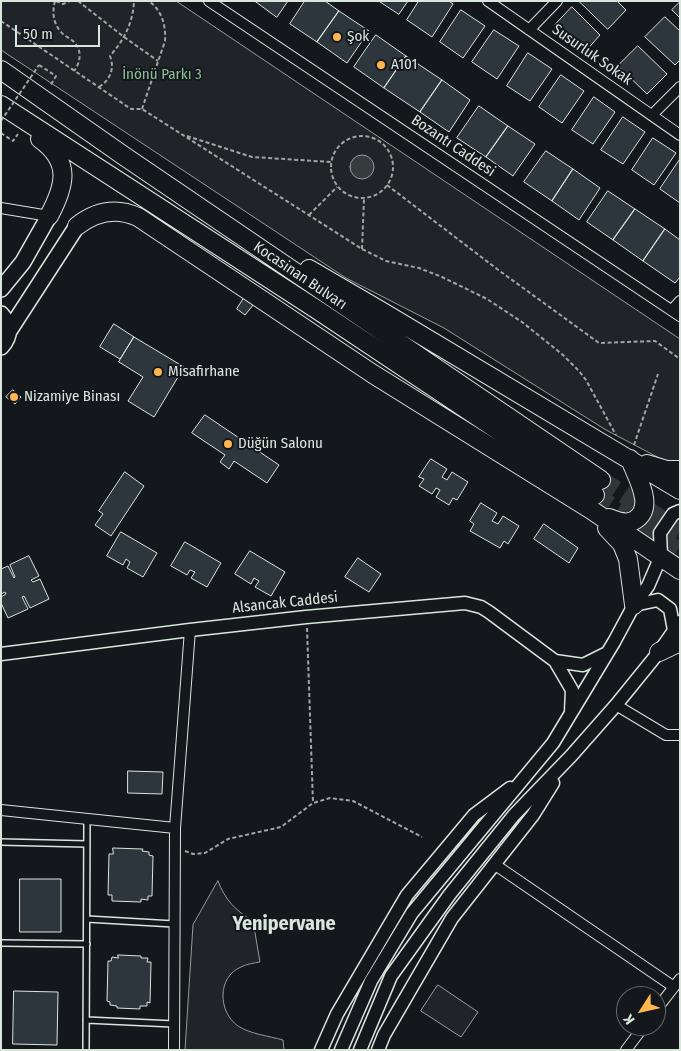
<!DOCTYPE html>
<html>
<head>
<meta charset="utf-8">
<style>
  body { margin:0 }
  #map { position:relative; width:681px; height:1051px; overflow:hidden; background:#14181c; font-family:"Fira Sans Condensed",sans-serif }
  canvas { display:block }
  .frame { position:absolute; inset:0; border:2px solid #d8e6dc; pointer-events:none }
  .north { position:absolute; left:616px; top:986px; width:50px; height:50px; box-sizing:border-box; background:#14181c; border:1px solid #626a69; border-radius:50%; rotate:235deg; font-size:14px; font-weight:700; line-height:20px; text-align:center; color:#d8e6dc }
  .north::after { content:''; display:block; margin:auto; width:18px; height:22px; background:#ffb74d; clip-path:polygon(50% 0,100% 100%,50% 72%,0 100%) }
  .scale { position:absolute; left:15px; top:25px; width:85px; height:22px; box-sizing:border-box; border:2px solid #d8e6dc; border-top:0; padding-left:6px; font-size:15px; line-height:18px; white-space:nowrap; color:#d8e6dc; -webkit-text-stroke:4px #14181c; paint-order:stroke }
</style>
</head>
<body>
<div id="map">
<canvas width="681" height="1051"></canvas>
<div class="frame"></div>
<div class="north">K</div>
<div class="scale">50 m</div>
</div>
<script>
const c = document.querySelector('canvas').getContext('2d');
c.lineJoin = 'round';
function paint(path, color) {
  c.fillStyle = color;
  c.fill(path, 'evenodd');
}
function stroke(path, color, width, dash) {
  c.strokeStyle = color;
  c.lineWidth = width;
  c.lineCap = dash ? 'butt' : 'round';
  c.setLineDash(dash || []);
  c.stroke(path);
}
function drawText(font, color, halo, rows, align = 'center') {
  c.font = font + ' "Fira Sans Condensed",sans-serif';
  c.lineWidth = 4;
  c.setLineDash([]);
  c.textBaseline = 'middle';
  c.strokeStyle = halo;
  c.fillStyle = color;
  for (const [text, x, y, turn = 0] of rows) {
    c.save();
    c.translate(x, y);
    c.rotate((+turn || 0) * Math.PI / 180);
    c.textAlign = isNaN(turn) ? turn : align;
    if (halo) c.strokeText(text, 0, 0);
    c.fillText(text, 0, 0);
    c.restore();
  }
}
const green = new Path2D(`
  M1 1H176L668 331 680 339V462L665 461 606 430 444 328 346 278 1 50Z
  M680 524V567C669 552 661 538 680 524Z
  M218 881C225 900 236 911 253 921L260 962C254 963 247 964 241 967 217 977 218 1012 238 1026 250 1034 269 1036 283 1040L284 1050H185L193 925Z
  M438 985 478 1012 461 1037 421 1011Z`);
paint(green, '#202428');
stroke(green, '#939e99', 1);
const water = new Path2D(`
  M350 167a12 12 0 1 1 24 0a12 12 0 1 1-24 0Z`);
paint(water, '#363b3e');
stroke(water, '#939e99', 1);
const building = new Path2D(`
  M255 1H288L277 17Z
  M305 1H325L339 11 317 42 290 24Z
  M379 1H408L399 14Z
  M419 1H449L453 4 432 37 407 20Z
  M579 1H617L626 10 608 29Z
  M680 2V18L672 10Z
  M572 7 600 35 584 53 555 25Z
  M461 10 485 26 463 58 440 42Z
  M339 11 369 31 347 63 317 42Z
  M665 17 680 31V60L675 65 645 37Z
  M494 30 519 46 497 79 472 62Z
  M376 35 406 56 384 88 354 67Z
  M638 46 667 74 647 94 618 66Z
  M528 53 552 69 530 101 507 86Z
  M406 56 442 80 420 112 384 88Z
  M561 75 584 91 562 123 539 107Z
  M442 80 470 100 449 132 420 112Z
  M594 97 615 112 593 144 572 130Z
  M479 106 508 126 486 157 457 138Z
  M623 117 645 132 623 164 601 150Z
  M508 126 535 144 513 176 486 157Z
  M653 138 676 153 654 185 632 170Z
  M546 151 573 169 552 201 524 182Z
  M680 159V203L660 189Z
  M573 169 600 188 579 220 552 201Z
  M608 191 635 209 613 240 587 222Z
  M635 209 665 229 643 261 613 240Z
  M665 229 680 240V277L675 283 643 261Z
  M244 298 254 304 245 315 237 309Z
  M114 324 134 337 120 359 100 347Z
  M134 337 184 367 154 417 128 401 143 377 119 362Z
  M13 390 21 397 15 404 6 397Z
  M205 415 279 465 267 483 234 461 229 469 220 462 225 455 192 433Z
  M431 459 447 469 442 477 447 480 452 472 468 482 457 500 453 498 449 505 436 497 440 490 436 488 432 494 419 486 424 479 419 477Z
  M125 472 144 486 111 536 95 525 103 514 99 511Z
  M481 503 497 513 492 521 498 524 503 516 519 526 508 544 504 541 500 548 470 531 474 524 470 521Z
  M544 524 578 548 569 563 534 539Z
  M121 532 157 553 143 577 127 568 130 562 126 559 123 565 107 556Z
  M185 542 221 563 207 587 191 578 195 572 190 570 187 575 171 566Z
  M250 551 285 572 271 596 255 587 259 581 254 578 251 584 235 574Z
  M29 556 39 576 31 580 33 582 40 579 49 599 30 608 24 596 22 597 28 609 8 618 1 603V597L6 594 5 592 1 594V569L8 566 14 578 15 577 10 565Z
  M358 558 381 574 369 592 345 577Z
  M128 771 163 772 162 794 128 793Z
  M113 848 143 849 142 851 149 852V855L153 856 152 896H148V900L141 899V902L112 901V895H108L109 854H113Z
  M20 879H61V932H20Z
  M118 955 141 956V958H148L147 962H151L150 1003 147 1002V1006H140V1009L117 1008V1006L110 1005V1002L107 1001 108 961H111L112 957 118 958Z
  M14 991 58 992 57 1045 13 1044Z`);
paint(building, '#2c363c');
stroke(building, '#d8e6dc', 1);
stroke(new Path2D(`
  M601 480 680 531
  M595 495 680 552`), '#313739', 18, [18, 9]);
const service = new Path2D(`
  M1 842 87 844
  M87 919 174 924
  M1 943 87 944
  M86 1020 174 1024
  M86 1050 87 819`);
const minor = new Path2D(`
  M209 1 680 316
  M488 1 680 135
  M529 30 557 1
  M652 115 680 87
  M1 208 49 216
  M672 310 680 301
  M616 705 666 735H680
  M1 810 175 828
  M494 864 674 987
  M656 1010 680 979
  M174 1050 175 828 190 630
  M626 1050 644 1026`);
const tertiary = new Path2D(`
  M634 605 658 600 670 609 674 630
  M1 654 190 630 306 617 465 603 481 607 489 612 555 661 572 690 571 712
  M555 661 583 665 607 653
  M321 1050 337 1014 407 895 474 815 510 788
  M341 1050 371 981 412 913 553 743 614 642 634 605 648 586 661 556 660 533 673 514 680 511
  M360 1050 391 976 450 894 514 815 571 756 616 705 659 652 680 622
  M378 1050 384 1035 452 918 533 815 553 783`);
const secondary = new Path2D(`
  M1 289 23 262 49 216
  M1 314C11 325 11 336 1 347
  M9 331 77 226`);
const trunk = new Path2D(`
  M1 70 124 156 601 480
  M1 105 316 309 595 495
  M40 139C72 162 65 186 49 216
  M77 226C96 211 116 207 138 217L373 374 590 509 680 570
  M309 269 381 311 680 490
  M647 464 667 470H680
  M609 518C618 522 627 525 635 520 656 507 636 476 630 459
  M607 528 622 544 628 559 634 605
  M659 652 680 642`);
stroke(service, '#d8e6dc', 8);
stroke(minor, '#d8e6dc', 12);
stroke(tertiary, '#d8e6dc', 15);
stroke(secondary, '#d8e6dc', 18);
stroke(trunk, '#d8e6dc', 20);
stroke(new Path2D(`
  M55 1C52 12 53 23 61 32 64 36 70 38 74 42 82 50 81 62 74 71
  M56 1 63 4 70 1
  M78 1 124 37 158 61
  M1 21 131 109H142L362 249 386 261 419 268 442 277 487 299 522 322 563 355 579 371 586 380 616 435
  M39 65 56 76 50 86
  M99 87C110 80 115 69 110 56 124 40 133 23 134 1
  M142 109 165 41C166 25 162 11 149 1
  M1 133 13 141 18 134
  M331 167a31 31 0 1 1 62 0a31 31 0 1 1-62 0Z
  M187 136 252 157 331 162
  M387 185 497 269 599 343 655 341 680 359
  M309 215 337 187
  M362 249 364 199
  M634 445 658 374
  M307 628 313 803
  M185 851 193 854 205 853 228 839 281 827 313 803 330 798 353 801 422 837`), '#9da8a2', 2, [4, 2.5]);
stroke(service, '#14181c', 5);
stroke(minor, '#14181c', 10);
stroke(tertiary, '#14181c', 12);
stroke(secondary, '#14181c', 15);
stroke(trunk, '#14181c', 18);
stroke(new Path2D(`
  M1 121 39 65`), '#9da8a2', 2, [4, 2.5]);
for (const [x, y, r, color] of [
  [337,37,5,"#ffb74d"],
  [381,65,5,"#ffb74d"],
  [158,372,5,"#ffb74d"],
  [14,397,5,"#ffb74d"],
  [228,444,5,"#ffb74d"]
]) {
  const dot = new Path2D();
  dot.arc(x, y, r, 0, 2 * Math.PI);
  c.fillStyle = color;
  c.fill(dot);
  stroke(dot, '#14181c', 2);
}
drawText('15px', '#d8e6dc', '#14181c', [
  ["Şok",347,37],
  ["A101",391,65],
  ["Misafirhane",168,372],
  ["Nizamiye Binası",24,397],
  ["Düğün Salonu",238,444]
], 'left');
drawText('15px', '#d8e6dc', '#14181c', [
  ["Susurluk Sokak",592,55,35],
  ["Bozantı Caddesi",453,146,34],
  ["Kocasinan Bulvarı",300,276,34],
  ["Alsancak Caddesi",285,603,-6]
]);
drawText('15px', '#8ac095', '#14181c', [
  ["İnönü Parkı 3",162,75]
]);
drawText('bold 20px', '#d8e6dc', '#14181c', [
  ["Yenipervane",284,924]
]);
</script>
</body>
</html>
